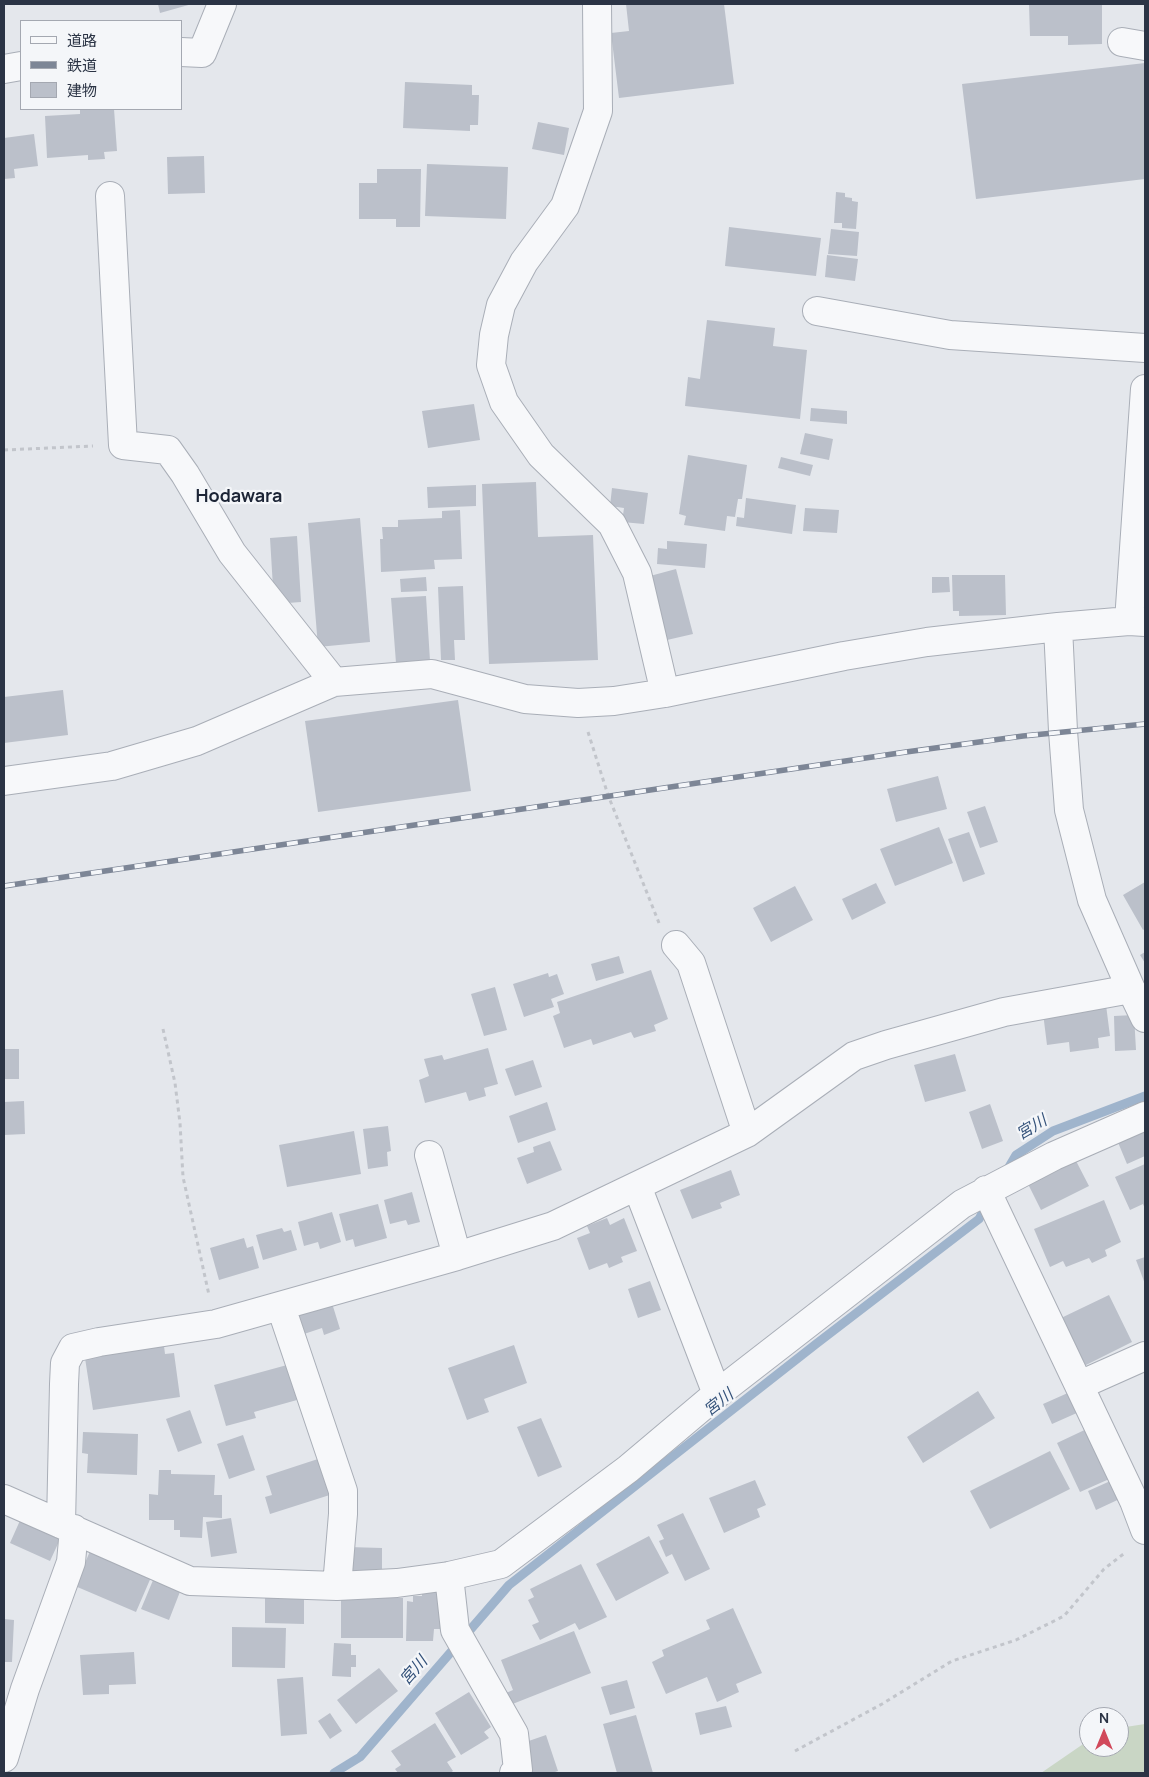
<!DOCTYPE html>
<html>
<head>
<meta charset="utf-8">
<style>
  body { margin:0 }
  #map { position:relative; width:1149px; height:1777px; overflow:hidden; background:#e4e7ec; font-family:Manrope,"Noto Sans JP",sans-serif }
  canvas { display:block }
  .frame { position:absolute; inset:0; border:5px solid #2b3445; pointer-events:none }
  .legend { position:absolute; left:20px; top:20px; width:162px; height:90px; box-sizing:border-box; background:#f4f6f9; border:1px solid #a4a8b1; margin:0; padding:6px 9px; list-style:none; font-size:15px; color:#2b3445 }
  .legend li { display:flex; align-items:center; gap:10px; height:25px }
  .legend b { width:25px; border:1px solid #a4a8b1 }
  .north { position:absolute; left:1079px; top:1707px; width:50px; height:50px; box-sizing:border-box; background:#f4f6f9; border:1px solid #a4a8b1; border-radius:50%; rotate:0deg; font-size:14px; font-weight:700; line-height:20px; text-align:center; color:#2b3445 }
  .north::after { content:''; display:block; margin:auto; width:18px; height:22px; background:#d1495b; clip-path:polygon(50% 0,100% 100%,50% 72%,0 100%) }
</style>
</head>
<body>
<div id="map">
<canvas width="1149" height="1777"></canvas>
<div class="frame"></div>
<ul class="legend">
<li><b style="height:6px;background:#f7f8fa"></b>道路</li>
<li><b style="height:6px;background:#7d8696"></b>鉄道</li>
<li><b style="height:14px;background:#bbc0ca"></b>建物</li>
</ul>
<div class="north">N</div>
</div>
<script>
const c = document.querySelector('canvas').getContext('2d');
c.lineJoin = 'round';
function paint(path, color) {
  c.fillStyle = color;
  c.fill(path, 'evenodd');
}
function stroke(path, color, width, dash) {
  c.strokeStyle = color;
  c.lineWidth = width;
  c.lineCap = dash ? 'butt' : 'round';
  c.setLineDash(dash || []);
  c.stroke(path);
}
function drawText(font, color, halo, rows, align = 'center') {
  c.font = font + ' Manrope,"Noto Sans JP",sans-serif';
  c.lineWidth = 4.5;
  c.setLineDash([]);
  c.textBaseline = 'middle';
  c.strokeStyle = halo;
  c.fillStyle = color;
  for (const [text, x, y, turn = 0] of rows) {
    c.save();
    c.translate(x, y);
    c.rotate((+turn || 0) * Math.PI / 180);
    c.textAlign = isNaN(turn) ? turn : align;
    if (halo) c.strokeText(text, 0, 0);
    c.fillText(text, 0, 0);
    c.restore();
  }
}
paint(new Path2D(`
  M1145 1724V1773H1041L1089 1740V1747H1119V1728Z`), '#c9d6c5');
stroke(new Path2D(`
  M1006 1172 1016 1155 1053 1131 1145 1096
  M334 1773 360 1757 509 1585 816 1344 979 1219 987 1205`), '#9fb4cc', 9);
paint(new Path2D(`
  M158 4H192L160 13Z
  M626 4H724L734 84 619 98 611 33 629 31Z
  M1029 4H1102V44L1068 45V36H1030Z
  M1145 63V179L976 199 962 84Z
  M405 82 472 85V95H479L478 125H470V131L403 128Z
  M80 109H114L117 151 104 152 105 159 88 160V155L47 158 45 116 80 114Z
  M538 122 569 128 564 155 532 149Z
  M34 134 38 166 14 169 15 178 4 179V138Z
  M204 156 205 193 168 194 167 157Z
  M427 164 508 167 506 219 425 216Z
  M377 169H421L420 227H396V219H359V183H377Z
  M836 192 845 193V197L852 198V201L858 202 856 229 842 228V223H834Z
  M729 227 821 238 816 276 725 266Z
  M831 229 859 232 857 256 828 254Z
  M827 255 858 259 855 281 825 277Z
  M707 320 775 328 773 346 807 350 800 419 685 406 688 377 700 379Z
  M474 404 480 440 428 448 422 411Z
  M811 408 847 411V424L810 421Z
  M805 433 833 439 829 460 800 454Z
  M688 455 747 465 742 499H738L735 517 727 516 725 531 684 525 686 516 679 514Z
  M781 457 813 465 810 476 778 468Z
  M536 482 538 537 593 535 598 660 489 664 482 484Z
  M476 485V506L428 508 427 487Z
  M612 488 648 493 644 524 622 522 624 508 610 506Z
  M746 498 796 505 792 534 736 526 737 517 744 518Z
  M805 508 839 510 837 533 803 531Z
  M460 510 462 559 434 560 435 569 381 572 380 539H383L382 527H398V520L442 518V511Z
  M360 518 370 642 318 647 308 523Z
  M297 536 301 602 274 604 270 538Z
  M667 541 707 544 705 568 657 564 658 548 667 549Z
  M676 569 693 634 667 640 650 576Z
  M952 575H1005L1006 615 959 616V611H953Z
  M426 577 427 591 401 592 400 579Z
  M932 577H949L950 592 932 593Z
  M463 586 465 640H454L455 660H441L438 587Z
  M426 596 430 661 396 663 391 598Z
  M63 690 68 735 4 743V697Z
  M458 700 471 791 318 812 305 721Z
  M938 776 947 809 896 822 887 789Z
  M985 806 998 842 980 848 967 812Z
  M939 827 953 863 895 886 880 849Z
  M969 832 985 874 963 882 948 839Z
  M1145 882V929L1143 930 1123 895Z
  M876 883 886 903 852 920 842 899Z
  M795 886 813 920 771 942 753 908Z
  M1145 952V963L1140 955Z
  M619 956 624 973 596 981 591 964Z
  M651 970 668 1019 654 1025 656 1031 634 1038 631 1032 593 1045 591 1039 564 1048 553 1016 560 1013 557 1002Z
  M548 973 549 977 557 974 564 994 551 999 554 1007 524 1017 513 984Z
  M495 987 507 1030 484 1036 471 994Z
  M1106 1005 1110 1036 1098 1038 1099 1048 1070 1052 1069 1042 1047 1045 1043 1013Z
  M1134 1015 1136 1050 1115 1051 1114 1016Z
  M488 1048 498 1084 484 1088 486 1096 469 1101 466 1092 425 1103 419 1080 429 1076 424 1059 442 1055 444 1060Z
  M4 1049H19V1079H4Z
  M955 1054 966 1091 925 1102 914 1065Z
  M533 1060 542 1087 515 1096 505 1069Z
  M24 1101 25 1134 4 1135V1102Z
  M547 1102 556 1130 518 1143 509 1116Z
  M990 1104 1003 1141 982 1149 969 1112Z
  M388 1126 391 1151 387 1152 388 1166 368 1169 363 1129Z
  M1145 1127V1156L1127 1164 1117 1140Z
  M354 1131 361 1174 287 1187 279 1145Z
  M550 1141 562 1170 527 1184 517 1158 534 1152 533 1147Z
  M1074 1157 1089 1186 1041 1210 1026 1180Z
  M1145 1164V1209L1143 1204 1130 1210 1115 1177Z
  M731 1170 740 1195 720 1203 722 1208 692 1219 680 1190Z
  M412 1192 420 1222 408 1225 406 1220 390 1224 384 1200Z
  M1104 1200 1121 1242 1105 1250 1107 1256 1092 1263 1089 1258 1066 1267 1063 1261 1050 1267 1034 1229Z
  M378 1204 387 1238 355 1247 353 1239 346 1241 339 1214Z
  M332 1212 341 1242 320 1249 318 1242 304 1246 298 1222Z
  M607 1218 610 1225 624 1218 637 1251 621 1257 623 1262 609 1268 607 1263 589 1270 577 1238 590 1233 587 1226Z
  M282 1228 284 1232 291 1230 297 1250 263 1260 256 1235Z
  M244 1238 247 1248 253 1246 259 1268 219 1280 210 1248Z
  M1145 1257V1284L1136 1260Z
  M650 1281 661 1310 638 1318 628 1289Z
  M1109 1295 1132 1342 1082 1367 1059 1319Z
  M331 1300 340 1329 324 1335 322 1328 304 1334 297 1311Z
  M514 1345 527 1383 484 1399 489 1412 467 1420 448 1368Z
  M164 1346 165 1354 174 1353 180 1397 93 1410 85 1358Z
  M287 1365 297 1400 254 1412 256 1418 226 1426 214 1385Z
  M978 1391 995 1418 923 1463 907 1437Z
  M1070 1392 1079 1412 1052 1424 1043 1404Z
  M190 1410 202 1443 178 1452 166 1419Z
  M541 1418 562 1467 538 1477 517 1427Z
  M1093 1426 1116 1476 1080 1492 1057 1443Z
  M83 1432 138 1434 137 1475 87 1473 88 1454 82 1453Z
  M243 1435 255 1470 229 1479 217 1444Z
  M1050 1451 1070 1489 990 1529 970 1491Z
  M324 1457 336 1493 270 1514 265 1497 272 1495 266 1476Z
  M159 1470H171V1474L215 1475 214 1495H222V1518L203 1517 202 1538 180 1537V1530H174V1520H149V1494L158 1495Z
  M1117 1478 1126 1496 1096 1510 1088 1491Z
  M755 1480 766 1505 757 1509 760 1517 724 1533 709 1498Z
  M683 1513 710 1569 685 1581 672 1554 666 1557 659 1541 664 1539 657 1525Z
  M22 1516 62 1535 50 1561 10 1543Z
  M231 1518 237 1553 211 1557 206 1522Z
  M649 1536 669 1573 616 1601 596 1564Z
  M348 1547 382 1548V1573L347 1572Z
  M91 1549 152 1575 136 1612 75 1586Z
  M581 1564 607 1617 579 1630 575 1623 540 1640 532 1625 539 1622 528 1600 534 1597 530 1589Z
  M156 1573 183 1584 169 1620 141 1609Z
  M422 1590H440V1629H434L433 1641H406L407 1601 413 1602V1596H422Z
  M265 1596 304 1597V1624L265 1623Z
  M341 1598H403V1638H341Z
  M733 1608 762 1673 736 1684 739 1692 717 1702 707 1677 666 1694 652 1662 664 1656 662 1650 710 1629 706 1620Z
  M4 1619 14 1620 12 1662H4Z
  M232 1627 286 1628 285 1668 232 1667Z
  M574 1631 591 1673 510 1705 506 1693 513 1690 501 1660Z
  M334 1643 351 1644V1655H356V1667H351V1677L332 1676Z
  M134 1652 136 1684 109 1685V1694L83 1695 80 1655Z
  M379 1668 398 1691 356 1724 337 1700Z
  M303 1677 307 1734 281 1736 277 1679Z
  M627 1680 635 1708 610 1715 601 1687Z
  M469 1692 491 1727 484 1732 489 1738 461 1755 435 1713Z
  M726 1706 732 1727 700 1735 695 1713Z
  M330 1713 342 1731 330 1739 318 1721Z
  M636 1715 653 1773H617L603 1724Z
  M435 1723 456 1757 447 1762 453 1771 450 1773H398L395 1769 401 1765 391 1751Z
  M546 1735 558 1771 552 1773H529L520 1744Z`), '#bbc0ca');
const minor = new Path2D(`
  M597 4 598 111 565 206 524 262 501 305 494 335 491 365 504 402 541 455 612 524 637 573 665 693
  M1122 42 1145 46
  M181 52 202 53 222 4
  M4 69 21 66
  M110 196 123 445 168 450 185 474 232 553 334 682
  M817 311 950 335 1145 348
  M1129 621 1145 389
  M1058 627 1063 731 1069 810 1092 900 1131 989 1145 1018
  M4 781 112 766 197 741 334 682 432 674 525 699 578 703 614 701 665 693 844 656 927 642 1058 627 1129 621 1145 622
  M676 945 691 963 747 1133
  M429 1155 457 1256
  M637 1186 717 1394
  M986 1190 1134 1501 1145 1530
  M281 1307 343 1491V1514L337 1586
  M1080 1385 1145 1356
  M4 1499 190 1581 337 1586 397 1583 449 1576 501 1564 628 1469 717 1394 962 1204 1054 1156 1145 1116
  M61 1524 64 1384 65 1363 73 1348 99 1342 216 1324 457 1256 553 1226 747 1133 854 1056 886 1045 1004 1012 1131 989
  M449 1576 455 1630 514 1734 518 1770 514 1773
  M4 1758 25 1689 71 1562 74 1529`);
stroke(minor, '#a9aeb7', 30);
stroke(new Path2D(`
  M4 450 93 446
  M588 732 608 795 659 923
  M163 1029 175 1083 180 1123 183 1177 209 1295
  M795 1751 882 1704 952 1661 1016 1640 1064 1616 1104 1569 1126 1552`), '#c2c5cb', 3, [4, 4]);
stroke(minor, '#f7f8fa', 28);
const rail = new Path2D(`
  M4 886 906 752 1023 736 1145 724`);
stroke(rail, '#7d8696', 5.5);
stroke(rail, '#f4f6f9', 4, [11]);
drawText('italic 16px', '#34527a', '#f4f6f9', [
  ["宮川",1032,1128,-31],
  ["宮川",719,1403,-38],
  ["宮川",414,1671,-49]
]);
drawText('bold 18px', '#1d2536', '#f4f6f9', [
  ["Hodawara",239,497]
]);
</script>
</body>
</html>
